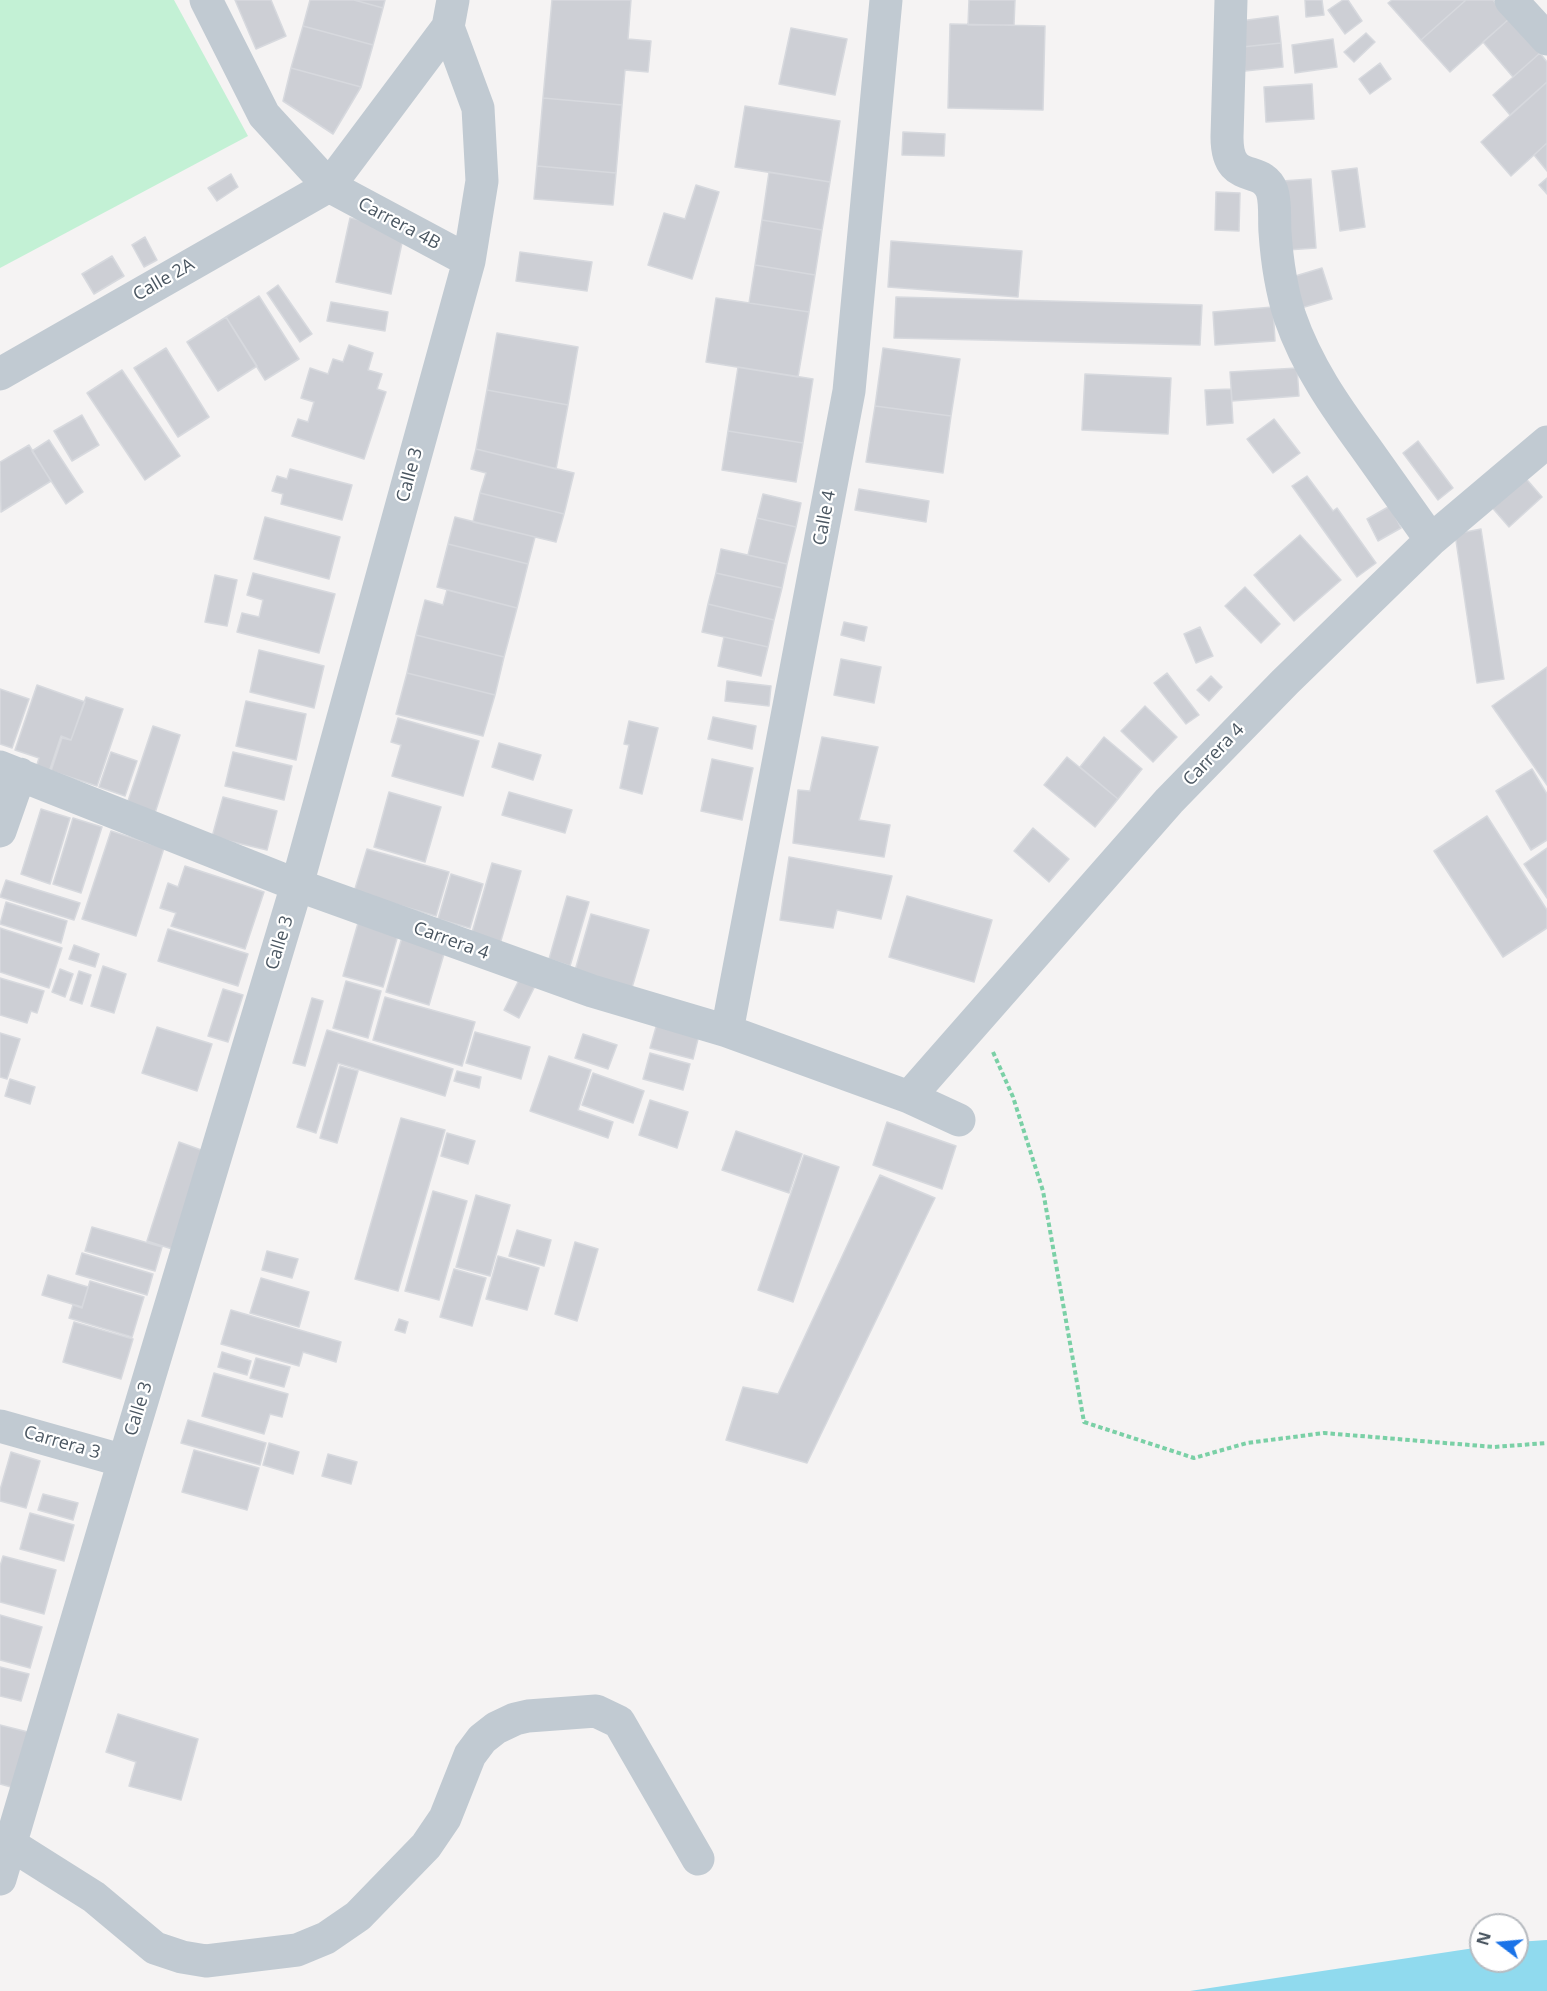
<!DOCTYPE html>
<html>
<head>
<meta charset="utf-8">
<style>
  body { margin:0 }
  #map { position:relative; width:1547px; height:1991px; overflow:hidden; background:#f5f3f3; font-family:"Open Sans",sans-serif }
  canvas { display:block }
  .north { position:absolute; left:1469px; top:1913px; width:60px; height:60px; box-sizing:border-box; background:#fff; border:2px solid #b7bbc0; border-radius:50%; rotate:286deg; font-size:16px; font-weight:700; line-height:24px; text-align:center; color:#4a5661 }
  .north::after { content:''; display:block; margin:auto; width:21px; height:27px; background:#1a73e8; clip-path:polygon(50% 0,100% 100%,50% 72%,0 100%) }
</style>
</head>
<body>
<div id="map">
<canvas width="1547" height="1991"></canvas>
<div class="north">N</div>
</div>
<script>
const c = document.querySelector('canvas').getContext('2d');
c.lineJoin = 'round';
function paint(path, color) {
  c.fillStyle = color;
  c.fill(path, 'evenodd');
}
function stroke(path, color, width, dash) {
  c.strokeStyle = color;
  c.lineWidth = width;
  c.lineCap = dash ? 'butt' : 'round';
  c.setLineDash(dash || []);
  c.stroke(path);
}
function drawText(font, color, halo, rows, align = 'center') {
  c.font = font + ' "Open Sans",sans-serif';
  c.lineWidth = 4.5;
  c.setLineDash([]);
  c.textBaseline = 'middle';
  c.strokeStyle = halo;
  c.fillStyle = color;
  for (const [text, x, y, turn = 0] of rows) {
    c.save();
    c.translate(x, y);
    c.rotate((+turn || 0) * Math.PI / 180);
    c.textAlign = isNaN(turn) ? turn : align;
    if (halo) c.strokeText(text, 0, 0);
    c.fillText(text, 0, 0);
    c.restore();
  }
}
paint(new Path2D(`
  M0 0H174L248 136 0 268Z`), '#c3f1d5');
paint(new Path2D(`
  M1547 1940V1991H1190L1481 1947V1961H1517V1942Z`), '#90daee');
const building = new Path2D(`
  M235 0H271L286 36 256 49Z
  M310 0H354L383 8 373 45 303 26Z
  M354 0H385L383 8Z
  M552 0H631L628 39 651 41 648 72 625 70 622 105 543 98Z
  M969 0H1015L1014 25H968Z
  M1305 0H1322L1324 15 1306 17Z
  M1343 0H1348L1362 21 1345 34 1328 10Z
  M1392 0H1466L1421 40 1388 3Z
  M1466 0H1493L1509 19 1450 72 1421 40Z
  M1278 16 1281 43 1242 47 1240 21Z
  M1509 19 1540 53 1513 77 1483 42Z
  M950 24 1045 26 1043 110 948 108Z
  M303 26 373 45 361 87 291 68Z
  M791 28 847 39 835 95 779 84Z
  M1366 33 1375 42 1354 62 1344 52Z
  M1333 39 1337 67 1295 73 1292 45Z
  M1281 43 1283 67 1245 71 1242 47Z
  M1540 53 1547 62V82L1510 115 1493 95Z
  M1380 63 1391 79 1370 94 1359 79Z
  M291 68 361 87 333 134 283 101Z
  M1547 82V143L1511 176 1481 142Z
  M1312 84 1314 119 1266 122 1264 87Z
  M543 98 622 105 616 173 537 166Z
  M745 106 840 121 830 182 735 167Z
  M903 132 945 134 944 156 902 155Z
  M1547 143V171L1534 155Z
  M537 166 616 173 613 205 534 199Z
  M1357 168 1365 227 1340 231 1332 171Z
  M769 172 830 182 822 230 762 220Z
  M231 174 238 187 217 201 208 188Z
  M1547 178V194L1539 185Z
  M1311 179 1316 248 1287 250 1282 181Z
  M696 185 719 192 692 279 648 265 664 213 685 219Z
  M1216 192 1240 193 1239 231 1215 230Z
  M350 218 405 229 391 294 336 282Z
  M762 220 822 230 815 275 755 265Z
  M145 237 157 260 144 267 132 245Z
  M891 241 1022 251 1018 297 888 287Z
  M520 252 592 262 587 291 516 281Z
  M112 256 124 276 94 294 82 274Z
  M755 265 815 275 809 312 749 303Z
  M1322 268 1332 299 1301 308 1292 277Z
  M278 285 312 334 300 342 267 293Z
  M259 296 299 359 265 380 226 317Z
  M896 297 1202 305 1200 345 894 338Z
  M716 298 809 312 798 377 706 362Z
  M331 302 388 312 385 331 327 321Z
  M1273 307 1275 341 1215 345 1213 312Z
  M226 317 257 366 218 391 187 342Z
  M497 333 578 347 568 405 487 390Z
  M349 345 373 353 368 370 382 374 377 389 386 392 364 459 292 436 298 419 308 422 314 402 301 398 310 368 328 374 333 359 343 362Z
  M166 348 209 417 178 437 134 368Z
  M883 348 960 359 951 416 875 406Z
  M738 367 813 379 803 443 728 431Z
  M1297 368 1299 396 1232 401 1230 372Z
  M122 370 180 456 145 480 87 393Z
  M1085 374 1171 378 1168 434 1082 430Z
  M1231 389 1233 423 1207 425 1205 390Z
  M487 390 568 405 556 469 476 449Z
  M875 406 951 416 943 473 866 462Z
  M82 415 99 445 72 461 54 431Z
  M1274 419 1300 453 1273 473 1247 439Z
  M728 431 803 443 796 482 722 470Z
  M49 440 83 492 66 504 32 451Z
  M1418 441 1453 488 1438 500 1403 453Z
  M29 445 51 481 1 512 0 462Z
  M476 449 574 473 564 514 480 493 486 473 471 469Z
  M290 469 352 485 342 520 281 504 283 494 272 491 277 476 287 479Z
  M1522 474 1542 497 1509 527 1489 504Z
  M1307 476 1333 511 1337 508 1376 563 1357 577 1292 486Z
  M859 489 929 501 926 522 855 510Z
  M480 493 564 514 556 542 473 522Z
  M763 494 801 503 796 527 757 518Z
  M1390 506 1401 528 1378 541 1367 519Z
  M265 517 340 537 329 579 254 559Z
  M455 517 535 537 528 564 448 544Z
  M757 518 796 527 787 564 748 555Z
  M1481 529 1504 679 1477 683 1455 534Z
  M1300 535 1341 580 1294 621 1254 575Z
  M448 544 528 564 517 608 437 587Z
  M721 549 787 564 782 588 716 573Z
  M253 573 335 594 319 653 237 632 242 613 259 617 263 600 247 595Z
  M716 573 782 588 774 620 708 604Z
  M215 575 237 580 227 626 205 622Z
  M1245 587 1280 624 1261 643 1225 606Z
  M447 590 517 608 504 657 416 635 425 600 443 605Z
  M708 604 774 620 768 647 702 632Z
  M844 622 867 627 864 641 841 635Z
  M1200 627 1213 656 1196 663 1184 634Z
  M416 635 504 657 495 695 407 673Z
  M724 637 768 647 761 676 718 666Z
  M259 650 324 666 314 708 250 692Z
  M841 659 881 667 874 703 834 695Z
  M1547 667V785L1492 706Z
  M407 673 495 695 483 736 396 714Z
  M1167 673 1199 715 1186 724 1154 683Z
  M1211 676 1222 687 1209 701 1197 690Z
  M727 681 771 686 769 706 725 701Z
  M37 685 85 702 71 740 61 736 49 772 36 768 39 758 15 750Z
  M0 689 29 699 12 748 0 744Z
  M86 697 123 709 97 786 51 771 62 738 71 740Z
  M246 701 306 714 296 760 236 746Z
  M1145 706 1177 737 1153 762 1121 731Z
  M713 717 756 726 752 749 708 739Z
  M398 718 479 741 463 796 392 776 401 745 391 742Z
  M629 721 658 728 642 794 620 788 629 745 624 744Z
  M153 726 180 735 155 813 127 804Z
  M822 737 878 747 859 820 890 825 884 857 793 843 798 790 810 791Z
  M1104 737 1142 769 1118 799 1080 767Z
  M499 743 541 755 533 780 492 767Z
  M111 752 137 761 125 796 99 787Z
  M233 752 292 766 284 800 225 786Z
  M1067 757 1118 799 1095 827 1044 785Z
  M712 759 753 768 742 820 701 811Z
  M1532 769 1547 794V840L1531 850 1496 791Z
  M389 792 441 807 425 862 374 847Z
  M509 792 572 810 565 833 502 815Z
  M223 797 277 811 267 850 212 837Z
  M41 809 70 818 50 884 21 874Z
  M1487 816 1547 910V928L1503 957 1434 851Z
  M73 818 102 827 81 893 53 884Z
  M1033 828 1069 859 1049 882 1014 851Z
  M111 831 164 848 136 936 82 919Z
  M1547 848V898L1524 864Z
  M367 849 449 872 436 916 354 892Z
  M789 857 892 876 881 919 837 910 833 928 780 920Z
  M492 863 521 871 500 944 471 936Z
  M185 866 264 892 245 949 171 926 176 913 160 908 168 883 178 887Z
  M451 874 483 884 470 928 438 919Z
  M6 880 80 903 74 920 0 897Z
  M567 896 589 902 570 966 549 959Z
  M907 896 992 920 974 982 889 957Z
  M6 902 67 921 61 943 0 924Z
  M591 914 649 930 631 991 574 974Z
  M358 923 398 935 383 987 343 976Z
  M0 928 62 948 49 988 0 972Z
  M168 929 248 954 238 986 158 961Z
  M403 934 446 947 429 1005 386 992Z
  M74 945 99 954 95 967 69 959Z
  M103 966 126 974 114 1013 91 1006Z
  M60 969 73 974 65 997 52 992Z
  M79 971 91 975 82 1004 70 1000Z
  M521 976 536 984 519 1018 504 1010Z
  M0 978 44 991 37 1013 31 1011 27 1023 0 1015Z
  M346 981 381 991 368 1038 333 1028Z
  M223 989 243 995 228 1042 208 1036Z
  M385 997 475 1022 462 1066 373 1040Z
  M312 998 323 1001 305 1066 293 1063Z
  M658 1020 700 1031 693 1059 650 1048Z
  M157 1027 212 1044 197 1091 142 1073Z
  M327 1030 453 1069 445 1096 338 1063 316 1133 297 1127Z
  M475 1032 530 1047 521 1079 466 1063Z
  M0 1033 20 1039 7 1079 0 1077Z
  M583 1034 617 1045 608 1069 575 1058Z
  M650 1053 690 1064 683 1090 643 1079Z
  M549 1056 591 1070 578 1110 613 1122 608 1138 530 1111Z
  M340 1066 358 1071 337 1143 320 1138Z
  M457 1071 481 1077 479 1088 454 1081Z
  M593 1073 644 1091 633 1123 582 1105Z
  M10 1079 35 1087 30 1104 5 1096Z
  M650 1100 688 1112 677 1148 639 1135Z
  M401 1118 445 1130 398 1291 355 1279Z
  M887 1122 956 1146 942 1189 873 1165Z
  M736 1131 802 1154 789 1193 722 1170Z
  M447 1133 475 1141 468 1164 441 1156Z
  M179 1142 204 1151 172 1249 147 1241Z
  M804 1155 839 1167 793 1302 758 1290Z
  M880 1175 935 1198 807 1463 726 1440 743 1387 778 1394Z
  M433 1191 467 1201 439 1300 405 1291Z
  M476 1195 510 1205 490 1276 456 1267Z
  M92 1227 162 1247 155 1271 85 1251Z
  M517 1230 551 1240 544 1266 509 1256Z
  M575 1242 598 1249 577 1321 555 1314Z
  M267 1251 298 1259 292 1278 262 1270Z
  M82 1253 153 1274 147 1295 76 1274Z
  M498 1256 539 1268 527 1310 486 1299Z
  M454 1269 486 1278 472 1326 440 1317Z
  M48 1275 88 1287 82 1307 42 1295Z
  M261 1278 309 1292 299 1327 250 1313Z
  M90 1281 144 1297 132 1337 69 1318 73 1305 82 1308Z
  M231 1310 341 1342 336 1362 303 1352 299 1366 221 1344Z
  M399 1319 408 1322 405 1333 395 1330Z
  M74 1322 133 1339 121 1379 63 1362Z
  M222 1352 251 1361 247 1375 218 1367Z
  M256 1358 290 1367 284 1387 250 1378Z
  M214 1373 288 1394 282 1417 270 1414 264 1434 202 1416Z
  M188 1420 266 1443 260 1465 181 1443Z
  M269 1443 299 1452 293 1474 263 1465Z
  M194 1450 259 1468 247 1510 182 1492Z
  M11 1452 40 1461 26 1508 0 1501V1490Z
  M328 1454 357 1462 351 1484 322 1476Z
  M43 1494 78 1503 73 1520 38 1510Z
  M30 1513 74 1525 64 1561 20 1549Z
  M3 1556 56 1570 44 1614 0 1602V1566Z
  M0 1615 42 1627 30 1668 0 1660Z
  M0 1667 29 1674 21 1701 0 1696Z
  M118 1714 198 1739 181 1800 129 1786 136 1762 106 1752Z
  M0 1725 32 1733 18 1789 0 1784Z`);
paint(building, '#cdcfd5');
stroke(building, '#d7d9de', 1.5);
stroke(new Path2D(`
  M993 1052 1013 1097 1043 1191 1084 1422 1194 1458 1247 1443 1324 1433 1494 1447 1547 1443`), '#7ad0a6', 4, [4.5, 3]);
stroke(new Path2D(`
  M206 0 264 115 329 186 469 261
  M1231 0 1227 137C1227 187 1262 163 1272 191 1276 203 1274 220 1275 232 1277 262 1281 289 1290 317 1307 366 1335 406 1365 447 1387 478 1409 509 1431 540
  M1511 0 1547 39
  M0 374 329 186 448 27
  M0 767 297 885 592 991 727 1031 909 1097 959 1120
  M0 831 20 774
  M727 1031 849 391 886 0
  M909 1097 1169 801 1285 682 1431 540 1547 442
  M0 1426 124 1461
  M0 1841 10 1844 94 1897 155 1948 182 1957 206 1961 297 1950 326 1938 358 1916 426 1846 445 1818 470 1755 482 1739 496 1728 515 1719 528 1716 596 1711 619 1722 698 1859
  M0 1879 124 1461 297 885 469 261 482 181 478 108 448 27 453 0`), '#c1cad2', 33);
drawText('18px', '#4a5661', '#fff', [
  ["Carrera 4B",399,224,28],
  ["Calle 2A",164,280,-30],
  ["Calle 3",410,475,-75],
  ["Calle 4",825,518,-79],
  ["Carrera 4",1214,755,-46],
  ["Carrera 4",451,941,20],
  ["Calle 3",280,943,-73],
  ["Calle 3",139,1409,-73],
  ["Carrera 3",62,1443,16]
]);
</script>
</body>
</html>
